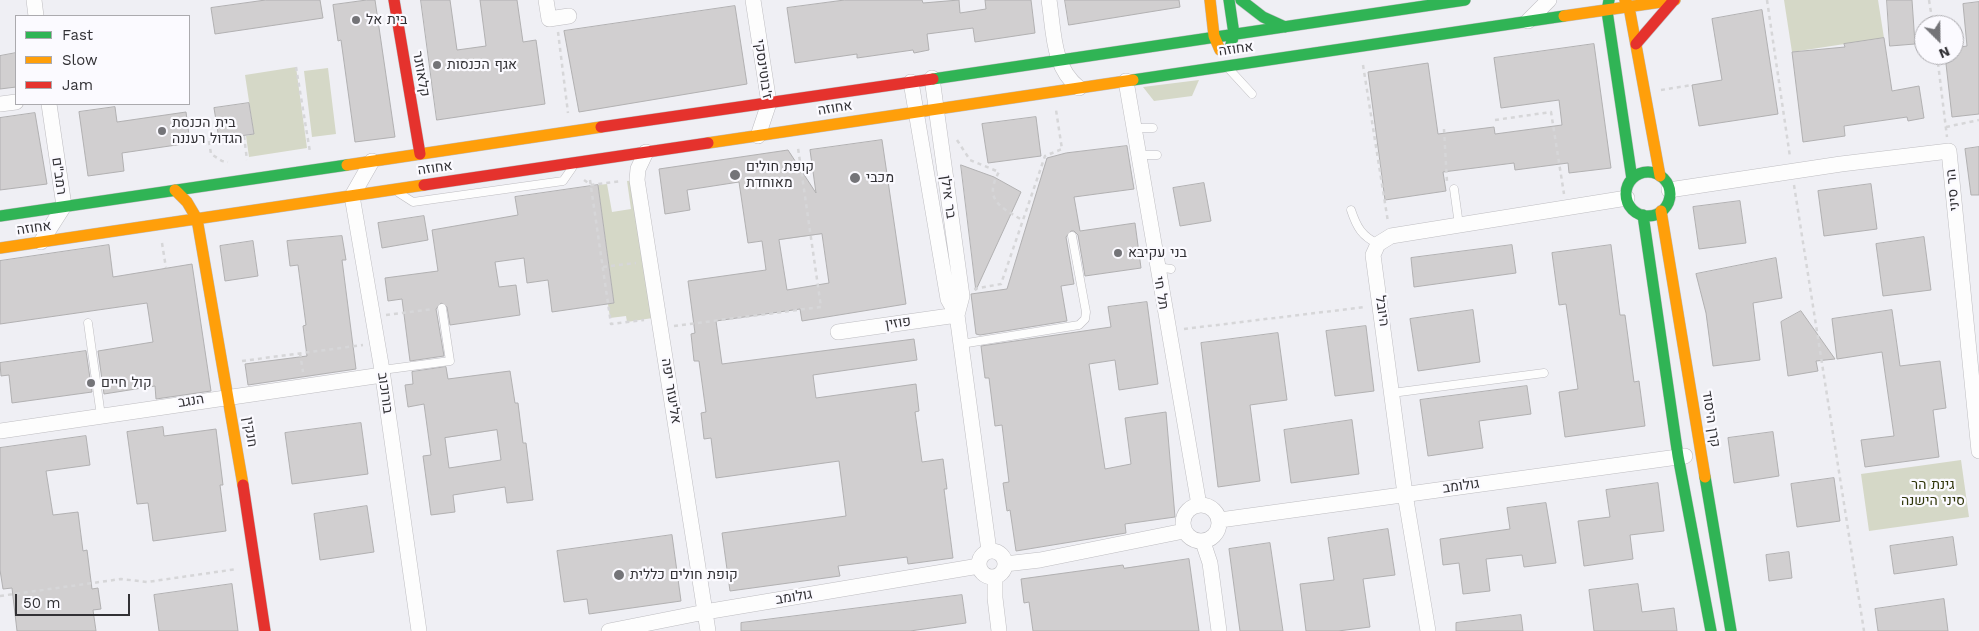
<!DOCTYPE html>
<html>
<head>
<meta charset="utf-8">
<style>
  body { margin:0 }
  #map { position:relative; width:1979px; height:631px; overflow:hidden; background:#efeff4; font-family:"Work Sans",sans-serif }
  canvas { display:block }
  .legend { position:absolute; left:15px; top:15px; width:175px; height:90px; box-sizing:border-box; background:#fbfaff; border:1px solid #abaaae; margin:0; padding:6px 9px; list-style:none; font-size:15px; color:#323135 }
  .legend li { display:flex; align-items:center; gap:10px; height:25px }
  .legend b { width:25px; border:1px solid #abaaae }
  .north { position:absolute; left:1914px; top:15px; width:50px; height:50px; box-sizing:border-box; background:#fbfaff; border:1px solid #abaaae; border-radius:50%; rotate:157deg; font-size:14px; font-weight:700; line-height:20px; text-align:center; color:#323135 }
  .north::after { content:''; display:block; margin:auto; width:18px; height:22px; background:#747478; clip-path:polygon(50% 0,100% 100%,50% 72%,0 100%) }
  .scale { position:absolute; left:15px; top:594px; width:115px; height:22px; box-sizing:border-box; border:2px solid #323135; border-top:0; padding-left:6px; font-size:15px; line-height:18px; white-space:nowrap; color:#323135; -webkit-text-stroke:4px #fbfaff; paint-order:stroke }
</style>
</head>
<body>
<div id="map">
<canvas width="1979" height="631"></canvas>
<ul class="legend">
<li><b style="height:6px;background:#30b455"></b>Fast</li>
<li><b style="height:6px;background:#ff9f0a"></b>Slow</li>
<li><b style="height:6px;background:#e5322d"></b>Jam</li>
</ul>
<div class="north">N</div>
<div class="scale">50 m</div>
</div>
<script>
const c = document.querySelector('canvas').getContext('2d');
c.lineJoin = 'round';
function paint(path, color) {
  c.fillStyle = color;
  c.fill(path, 'evenodd');
}
function stroke(path, color, width, dash) {
  c.strokeStyle = color;
  c.lineWidth = width;
  c.lineCap = dash ? 'butt' : 'round';
  c.setLineDash(dash || []);
  c.stroke(path);
}
function drawText(font, color, halo, rows, align = 'center') {
  c.font = font + ' "Work Sans",Heebo,sans-serif';
  c.lineWidth = 4.5;
  c.setLineDash([]);
  c.textBaseline = 'middle';
  c.strokeStyle = halo;
  c.fillStyle = color;
  for (const [text, x, y, turn = 0] of rows) {
    c.save();
    c.translate(x, y);
    c.rotate((+turn || 0) * Math.PI / 180);
    c.textAlign = isNaN(turn) ? turn : align;
    if (halo) c.strokeText(text, 0, 0);
    c.fillText(text, 0, 0);
    c.restore();
  }
}
paint(new Path2D(`
  M1784 0H1878L1884 38 1792 52Z
  M296 67 307 148 249 157 246 136 254 134 245 75Z
  M328 68 336 134 312 137 304 71Z
  M1199 80 1192 96 1154 101 1143 87Z
  M637 180 659 317 627 322 626 316 610 318 608 304 614 303 598 185 607 184 612 212 631 209 627 181Z
  M1961 460 1969 517 1869 531 1861 474Z`), '#d5d8c7');
const building = new Path2D(`
  M266 0H320L323 18 215 34 211 8Z
  M367 0H375L395 137 355 142 341 40 338 41 333 5Z
  M421 0H450L457 50 486 46 480 0H517L523 42 536 40 545 104 437 120Z
  M845 0H922L923 3 959 0 960 13 986 9 985 0H1031L1035 33 975 42 973 28 927 34 929 50 914 53 913 50 857 58V54L795 63 787 8Z
  M1065 0H1179L1180 7 1069 25Z
  M1887 0H1912L1915 44 1890 46Z
  M1979 2V114L1952 117 1945 55H1954V48L1967 46 1963 4Z
  M735 6 747 84 579 112 564 31Z
  M1762 10 1778 114 1699 126 1692 85 1722 80 1712 19Z
  M1884 38 1892 91 1919 86 1924 118 1908 121 1907 117 1844 126 1845 136 1803 142 1792 52 1845 47 1844 44Z
  M1594 44 1611 168 1569 173 1568 163 1515 170 1514 163 1443 172 1446 191 1385 200 1368 72 1428 63 1438 134 1494 127 1495 134 1562 125 1559 100 1501 108 1494 58Z
  M16 53V87L0 89V56Z
  M249 103 254 134 219 139 214 108Z
  M115 107 117 122 186 112 190 143 122 153 124 171 88 176 79 112Z
  M35 113 47 184 0 190V118Z
  M1036 117 1041 156 988 163 982 124Z
  M882 140 906 304 802 321 800 309 716 321 722 364 914 339 917 360 813 375 816 398 916 384 919 411 915 412 922 462 943 459 947 489H944L953 558 908 564 907 557 838 566 840 576 730 591 722 533 846 516 839 461 716 478 711 438 704 439 701 413 706 412 699 361H694L691 334 695 333 688 281 766 270 762 241 748 243 739 182 687 190 690 210 665 214 659 169 788 150 816 193 810 150ZM822 234 829 283 787 290 779 240Z
  M1127 146 1134 189 1074 197 1080 231 1135 223 1141 268 1085 276 1078 235 1074 231H1071L1066 237 1074 284 1061 286 1067 321 980 335 976 334 971 294 1007 289 1047 158 1066 153Z
  M1979 147V195H1971L1965 149Z
  M961 165 994 177 1021 192 976 290Z
  M1204 183 1211 221 1180 226 1173 188Z
  M1871 184 1877 229 1824 236 1818 191Z
  M598 185 614 303 552 312 548 280 527 283 524 258 495 262 499 287 516 285 520 315 450 325 447 307 441 303 436 309 444 356 410 361 402 299 388 301 385 278 438 271 432 230 518 215 515 197Z
  M1740 201 1746 243 1699 249 1693 207Z
  M424 216 428 240 382 248 378 223Z
  M342 236 346 260H342L356 369 248 385 245 364 307 356 303 326 306 325 298 265 290 266 287 241Z
  M1924 237 1931 290 1883 296 1876 244Z
  M253 241 258 276 225 281 220 246Z
  M109 245 113 277 192 264 211 391 156 399 155 386 104 394 98 351 153 342 147 303 0 324V261Z
  M1512 245 1516 273 1414 287 1411 258Z
  M1611 245 1620 315H1625L1634 382 1639 381 1645 426 1565 437 1559 392 1578 389 1566 304 1559 305 1552 253Z
  M1776 258 1782 298 1753 303 1760 360 1713 366 1706 313 1696 274Z
  M1147 302 1158 384 1119 390 1115 360 1089 364 1105 469 1131 464 1125 418 1166 412 1175 517 1125 524 1126 533 1016 551 1010 510 1007 511 1003 483 1009 482 1002 425 995 426 989 378H985L981 346 1111 327 1108 307Z
  M1473 310 1480 362 1418 371 1410 319Z
  M1892 310 1900 366 1940 361 1946 408 1933 410 1939 457 1865 467 1861 440 1894 436 1882 352 1837 359 1832 319Z
  M1801 311 1835 359 1816 361 1818 371 1788 376 1781 322Z
  M1366 326 1374 391 1335 396 1326 331Z
  M1278 333 1287 400 1250 405 1260 481 1218 487 1201 343Z
  M86 351 92 392 12 403 9 375 1 376 0 363Z
  M446 367 448 379 510 371 515 403H518L523 443H526L533 500 507 503 505 487 453 495 455 512 431 515 423 456 431 455 424 404 408 407 405 385 413 384 412 372ZM497 430 501 460 449 468 445 438Z
  M1527 386 1531 414 1479 421 1483 448 1428 456 1420 400Z
  M1352 420 1359 474 1291 483 1284 430Z
  M361 423 368 474 292 484 285 433Z
  M163 427 164 436 216 429 223 485H220L226 531 153 541 148 503 137 504 127 432Z
  M1773 432 1779 476 1734 483 1728 438Z
  M86 436 90 465 46 471 53 515 78 512 83 551 87 550 92 589 98 588 101 609 93 610 96 631H17L12 588 3 589 0 570V448Z
  M1834 478 1840 521 1797 527 1791 484Z
  M1658 483 1664 531 1630 535 1633 559 1584 566 1578 521 1610 517 1606 490Z
  M1546 503 1556 563 1524 567 1522 555 1486 559 1490 591 1463 594 1459 563 1443 565 1440 539 1510 529 1507 508Z
  M367 506 374 552 320 560 314 514Z
  M1388 529 1395 575 1363 579 1370 627 1338 631H1306L1300 584 1334 580 1328 538Z
  M672 535 681 601 589 614 587 599 564 602 557 551Z
  M1953 537 1957 565 1894 574 1890 546Z
  M1270 543 1283 631H1240L1229 549Z
  M1789 552 1792 578 1769 581 1766 555Z
  M1189 559 1199 631H1033L1029 602 1024 603 1021 579 1123 565 1124 568Z
  M232 584 238 631H159L154 595Z
  M1638 584 1642 612 1674 608 1677 631H1594L1589 590Z
  M962 595 966 623 910 631H741V623Z
  M1944 599 1948 631H1878L1875 609Z
  M1521 615 1523 631H1456V623Z`);
paint(building, '#d1cfd0');
stroke(building, '#b1b0b1', 1);
const lane = new Path2D(`
  M1229 69 1252 94
  M1134 128H1153
  M1138 155H1157
  M1454 189 1459 225
  M399 193 413 202 563 181 572 168
  M1351 210C1357 228 1362 236 1378 244
  M1157 267 1171 269
  M88 323 101 416
  M961 344 1079 325 1085 319 1086 312 1072 236
  M382 370 450 361 442 308
  M1392 393 1544 373`);
const street = new Path2D(`
  M34 0 36 16
  M546 0 549 19 569 16
  M753 0 769 103 758 136
  M1049 0C1054 31 1052 67 1079 88
  M1528 21 1549 0
  M932 78 962 296 957 315
  M1126 81 1199 505
  M911 82 948 299 957 315 989 551
  M0 104 16 102
  M646 152 638 169 637 180 708 631
  M372 161 352 196 382 370 419 631
  M1669 190 1841 164 1949 151 1979 451
  M41 242 64 206 49 104
  M838 332 957 315
  M0 431 382 375
  M1183 523a18 18 0 1 1 36 0a18 18 0 1 1-36 0Z
  M1220 520 1685 456
  M1203 542 1210 563 1219 631
  M979 564a13 13 0 1 1 26 0a13 13 0 1 1-26 0Z
  M1005 564 1040 560 1184 531
  M995 577V598L999 631
  M609 631 705 612 979 566
  M1428 631 1405 494 1373 255 1378 244 1391 236 1627 198`);
const fast = new Path2D(`
  M1229 0 1234 34 1230 48
  M1241 0 1263 17 1285 27
  M1609 0 1607 11 1632 179
  M933 79 1465 0
  M1133 80 1564 16
  M1626 194a22 22 0 1 1 44 0a22 22 0 1 1-44 0Z
  M1643 215 1678 456 1711 631
  M0 216 347 165
  M1705 477 1731 631`);
const slow = new Path2D(`
  M1210 0 1214 36 1220 50
  M1625 0 1629 7 1660 176
  M1564 16 1675 0
  M708 143 1133 80
  M347 165 601 127
  M175 190 187 202 197 219 243 485
  M1661 211 1705 477
  M0 248 424 185`);
const jam = new Path2D(`
  M394 0 420 154
  M1636 44 1674 0
  M601 127 933 79
  M424 185 708 143
  M243 485 265 631`);
stroke(lane, '#bebdc1', 9);
stroke(street, '#bebdc1', 16);
stroke(fast, '#bebdc1', 12);
stroke(slow, '#bebdc1', 12);
stroke(jam, '#bebdc1', 12);
stroke(new Path2D(`
  M1767 0 1790 157
  M1929 0 1933 25
  M558 32 568 113
  M1937 55 1947 137
  M1363 65 1388 222
  M296 67 310 152
  M1661 90 1692 85
  M1495 120 1551 112 1564 194
  M1946 127 1979 120
  M1444 129 1447 182
  M244 136 247 160
  M957 140 970 160 999 172C983 200 1001 207 1022 220
  M209 141 211 154 222 161 228 162
  M584 180 591 185 622 181
  M590 180 611 324 644 320
  M1794 185 1864 631
  M162 243 166 268
  M603 267 636 263
  M974 289 1001 284 1045 156 1062 149 1056 110
  M386 315 433 309
  M674 326 821 307 798 148
  M1184 329 1365 307
  M300 353 303 372
  M242 361 363 345
  M0 596 121 579 147 582 237 569`), '#d6d6d8', 2.5, [4, 4]);
stroke(lane, '#fdfdfd', 8);
stroke(street, '#fdfdfd', 15);
stroke(fast, '#30b455', 11);
stroke(slow, '#ff9f0a', 11);
stroke(jam, '#e5322d', 11);
for (const [x, y, r, color] of [
  [356,20,5,"#747478"],
  [437,65,5,"#747478"],
  [162,131,5,"#747478"],
  [735,175,6,"#747478"],
  [855,178,6,"#747478"],
  [1118,253,5,"#747478"],
  [91,383,5,"#747478"],
  [619,575,6,"#747478"]
]) {
  const dot = new Path2D();
  dot.arc(x, y, r, 0, 2 * Math.PI);
  c.fillStyle = color;
  c.fill(dot);
  stroke(dot, '#fbfaff', 2);
}
drawText('14px', '#323135', '#fbfaff', [
  ["בית אל",366,20],
  ["אגף הכנסות",447,65],
  ["בית הכנסת",172,123],
  ["הגדול רעננה",172,139],
  ["קופת חולים",746,167],
  ["מאוחדת",746,183],
  ["מכבי",866,178],
  ["בני עקיבא",1128,253],
  ["קול חיים",101,383],
  ["קופת חולים כללית",630,575]
], 'left');
drawText('14px', '#323135', '#fbfaff', [
  ["אחוזה",1236,49,-8],
  ["ז'בוטינסקי",763,69,82],
  ["קלאוזנר",421,74,80],
  ["אחוזה",835,108,-9],
  ["אחוזה",435,168,-8],
  ["רמב\"ם",59,176,82],
  ["הר סיני",1953,190,-96],
  ["בר אילן",948,197,82],
  ["אחוזה",34,228,-8],
  ["תל חי",1161,293,80],
  ["היובל",1382,311,82],
  ["פוזין",898,323,-8],
  ["אליעזר יפה",671,391,81],
  ["בורוכוב",385,393,82],
  ["הנגב",191,401,-9],
  ["קרן היסוד",1711,419,81],
  ["חנקין",250,432,81],
  ["גולומב",1461,486,-8],
  ["גולומב",794,597,-9]
]);
drawText('14px', '#2f3509', '#fbfaff', [
  ["גינת הר",1933,485],
  ["סיני הישנה",1933,501]
]);
</script>
</body>
</html>
